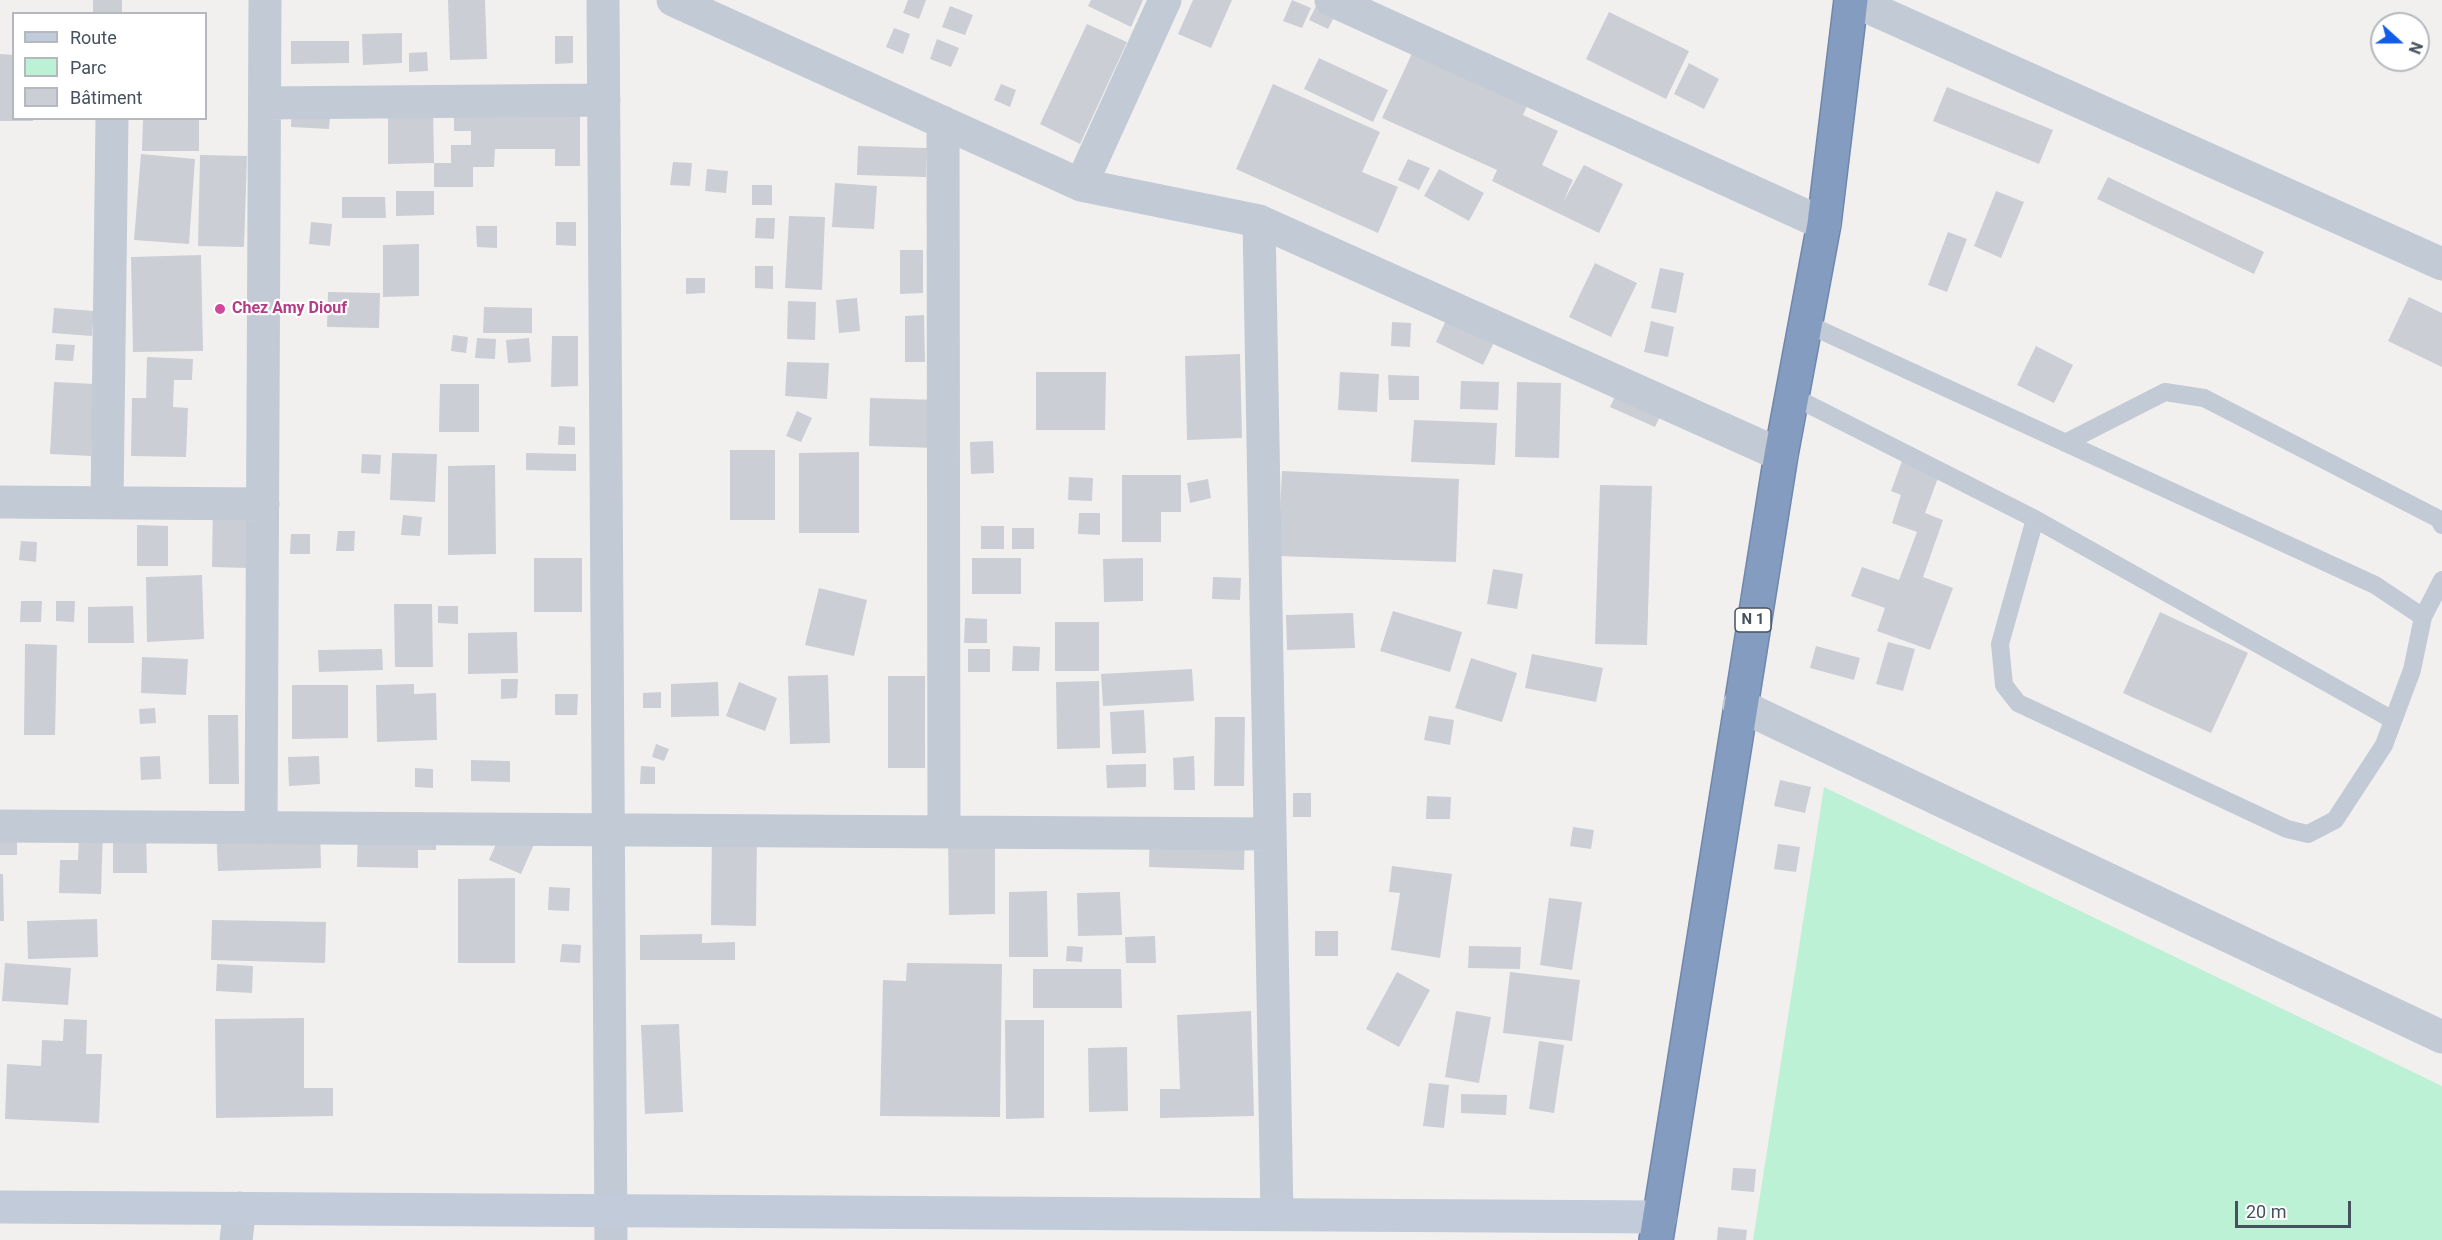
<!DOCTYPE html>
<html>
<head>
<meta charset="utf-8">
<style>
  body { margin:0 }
  #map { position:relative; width:2442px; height:1240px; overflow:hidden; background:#f2f0ef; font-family:Roboto,sans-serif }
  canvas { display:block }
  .legend { position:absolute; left:12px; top:12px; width:195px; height:108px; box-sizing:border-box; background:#fff; border:2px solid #b5b9bf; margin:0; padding:8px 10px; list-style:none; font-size:18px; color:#46515e }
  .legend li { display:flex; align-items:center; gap:12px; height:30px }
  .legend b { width:30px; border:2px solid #b5b9bf }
  .north { position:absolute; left:2370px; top:12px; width:60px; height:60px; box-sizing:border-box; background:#fff; border:2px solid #b5b9bf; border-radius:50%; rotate:111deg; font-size:16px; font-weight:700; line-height:24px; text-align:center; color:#46515e }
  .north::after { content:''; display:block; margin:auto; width:21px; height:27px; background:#105ceb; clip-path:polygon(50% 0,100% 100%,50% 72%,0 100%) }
  .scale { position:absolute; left:2235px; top:1201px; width:116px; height:27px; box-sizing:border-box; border:3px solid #46515e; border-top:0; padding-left:8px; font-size:18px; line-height:21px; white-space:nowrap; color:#46515e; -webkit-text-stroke:4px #fff; paint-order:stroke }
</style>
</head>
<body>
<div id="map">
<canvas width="2442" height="1240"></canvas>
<ul class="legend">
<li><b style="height:8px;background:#c1cbd9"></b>Route</li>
<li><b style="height:16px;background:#bcf1d6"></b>Parc</li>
<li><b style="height:16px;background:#cbced5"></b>Bâtiment</li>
</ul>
<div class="north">N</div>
<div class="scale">20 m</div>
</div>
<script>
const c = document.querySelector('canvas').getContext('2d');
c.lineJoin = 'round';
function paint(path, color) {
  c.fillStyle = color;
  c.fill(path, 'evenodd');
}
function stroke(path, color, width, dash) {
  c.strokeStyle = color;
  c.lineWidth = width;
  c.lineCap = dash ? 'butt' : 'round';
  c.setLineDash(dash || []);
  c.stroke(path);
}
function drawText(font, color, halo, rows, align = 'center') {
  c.font = font + ' Roboto,sans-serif';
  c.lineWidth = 4.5;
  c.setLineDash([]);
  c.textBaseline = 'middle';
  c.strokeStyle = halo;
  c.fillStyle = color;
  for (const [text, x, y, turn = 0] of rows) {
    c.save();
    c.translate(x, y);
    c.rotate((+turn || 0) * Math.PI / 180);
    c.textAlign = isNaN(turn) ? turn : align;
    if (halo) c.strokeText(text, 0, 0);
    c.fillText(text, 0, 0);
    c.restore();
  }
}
paint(new Path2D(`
  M1824 787 2442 1086V1240H1753Z`), '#bcf1d6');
paint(new Path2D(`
  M93 0H122V14H93Z
  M448 0H485L487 59 450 60Z
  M908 0H926L919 19 903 13Z
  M1091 0H1143L1131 27 1088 6Z
  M1193 0H1232L1211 48 1178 34Z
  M1292 0 1311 8 1302 28 1283 21Z
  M1318 2 1337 11 1328 29 1309 20Z
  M950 6 973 15 965 35 942 27Z
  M1609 12 1689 51 1666 99 1586 59Z
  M1087 24 1127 42 1080 144 1040 124Z
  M894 28 910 34 903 54 886 47Z
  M402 33V63L363 65 362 34Z
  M555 36H573V63L555 64Z
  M937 39 959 48 951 67 930 59Z
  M291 41H349V63L291 64Z
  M1415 47 1530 99 1523 115 1558 131 1542 165 1573 180 1563 202 1584 165 1623 184 1599 233 1492 181 1497 170 1382 118Z
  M427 52 428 71 409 72V53Z
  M0 54 14 55V118H33V121H0Z
  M1319 58 1388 90 1373 122 1304 89Z
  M1689 63 1719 79 1704 109 1674 94Z
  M1001 84 1016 90 1010 107 994 100Z
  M1273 84 1380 132 1362 172 1398 187 1378 233 1236 169Z
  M1947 87 2053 130 2039 164 1933 121Z
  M580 103V166H555V149H495L494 167H473V187H434V163H451V145H471V131H454V104Z
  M292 104 331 105 329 129 291 127Z
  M388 108H433L434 163 388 164Z
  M143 118H199V151H142Z
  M858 146 927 148 926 177 857 175Z
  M141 154 195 159 189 244 134 240Z
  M200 155 247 156 244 247 198 246Z
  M1408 159 1430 168 1419 190 1398 180Z
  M673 162 692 163 690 186 670 185Z
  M707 169 728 171 726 193 705 191Z
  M1439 169 1484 193 1469 221 1424 196Z
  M2108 177 2264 252 2254 274 2097 199Z
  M835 183 877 186 874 229 832 227Z
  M752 185H772V205H752Z
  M396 191H434V215L396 216Z
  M1996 191 2024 202 2001 258 1974 246Z
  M342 197H385L386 218H342Z
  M789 216 825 217 822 290 785 288Z
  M756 218H775L774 239 755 238Z
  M311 222 332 224 330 246 309 244Z
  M556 222H576V246L556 245Z
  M476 226H497V248L477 247Z
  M1948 232 1967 239 1947 292 1928 285Z
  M419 244V296L383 297V245Z
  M900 250H923V293L900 294Z
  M201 255 203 351 133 352 131 257Z
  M1595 263 1637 283 1611 337 1569 317Z
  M755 266H773V289L755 288Z
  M1660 268 1684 273 1676 313 1651 308Z
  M686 278H705V293L686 294Z
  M328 292 380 293 379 328 327 327Z
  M2409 297 2442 313V367L2388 341Z
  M857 298 860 331 839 333 836 300Z
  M788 301 816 302 815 340 787 339Z
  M484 307 532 308V333H483Z
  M54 308 94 311 92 336 52 333Z
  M1451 309 1499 332 1483 365 1436 342Z
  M924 315 925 362H905V316Z
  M1651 321 1674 327 1668 357 1644 352Z
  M1392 322 1411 323 1410 347 1391 346Z
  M453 335 468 337 466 353 451 351Z
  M552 336H578V386L551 387Z
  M477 338 496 339 495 359 475 358Z
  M529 338 531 362 508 363 506 340Z
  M56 344 75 345 73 361 55 360Z
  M2036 346 2073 365 2054 403 2017 385Z
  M1240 354 1242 438 1187 440 1185 356Z
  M147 357 193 359 192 380H174L173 407 188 408 186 457 131 456 132 398H146Z
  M787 362 829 363 827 399 785 396Z
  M1036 372H1106L1105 430H1036Z
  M1340 372 1379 374 1377 412 1338 410Z
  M1388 375 1419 376V400H1389Z
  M1461 381 1499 382 1498 410 1460 409Z
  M54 382 95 384 91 456 50 454Z
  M1517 382 1561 383 1559 458 1515 457Z
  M440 384H479V432H439Z
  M1619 388 1664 408 1655 427 1610 407Z
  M870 398 939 400 938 448 869 446Z
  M797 411 812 418 801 442 786 436Z
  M1414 420 1497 423 1495 465 1411 462Z
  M559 426 575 427V445H558Z
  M993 441 994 473 971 474 970 442Z
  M730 450H775V520H730Z
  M859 452V533H799V453Z
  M392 453 437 454 435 502 390 500Z
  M526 453 576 454V471L526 470Z
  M362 454 381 455 380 474 361 473Z
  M1902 461 1939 475 1925 513 1943 520 1923 577 1953 588 1930 650 1877 631 1885 608 1851 596 1862 567 1899 580 1917 532 1892 523 1901 495 1891 491Z
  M495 465 496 554 448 555V466Z
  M1282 471 1459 479 1456 562 1278 556Z
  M1122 475H1181V512H1161V542H1122Z
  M1069 477 1093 478 1092 501 1068 500Z
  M1208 479 1211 498 1190 503 1187 483Z
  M1600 485 1652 486 1647 645 1595 644Z
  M213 500H250L248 568 212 567Z
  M1079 513H1100V535L1078 534Z
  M403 515 422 517 420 536 401 535Z
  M137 525 168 526V566H137Z
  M981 526H1004V549H981Z
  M1012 528H1034V549H1012Z
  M338 531H355L354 551H336Z
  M291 534H310V554H290Z
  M21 541 37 542 36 562 19 560Z
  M534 558H582V612H534Z
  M972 558H1021V594H972Z
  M1143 558V601L1104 602 1103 559Z
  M1493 569 1523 574 1517 609 1487 604Z
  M202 575 204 639 147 642 146 577Z
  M1213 577 1241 578 1240 600 1212 599Z
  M819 588 867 600 854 656 805 645Z
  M21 601H42L41 622H20Z
  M56 601H75L74 622 56 621Z
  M394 604H432L433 667H395Z
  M133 606 134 643H88V607Z
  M438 606H458V624L438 623Z
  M1393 611 1462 632 1450 672 1380 651Z
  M2160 612 2248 653 2211 733 2123 693Z
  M1353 613 1355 648 1287 650 1286 615Z
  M965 618 987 619V643H964Z
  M1055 622H1099V671H1055Z
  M517 632 518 673 468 674V633Z
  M1888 642 1915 649 1903 691 1876 684Z
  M25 644 57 645 55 735H24Z
  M1013 646 1040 647 1039 671H1012Z
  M1816 646 1860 658 1854 680 1810 668Z
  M382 649 383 670 319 672 318 650Z
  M968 649H990V672H968Z
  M1532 654 1603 668 1596 702 1525 688Z
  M142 657 188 659 186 695 141 693Z
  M1471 658 1517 673 1502 722 1455 708Z
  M1192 669 1194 701 1103 706 1101 674Z
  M828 675 830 743 790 744 788 676Z
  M888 676H925V768H888Z
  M501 679H518L517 698 501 699Z
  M1099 681 1100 748 1057 749 1056 682Z
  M718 682 719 716 671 717V684Z
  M739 682 777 698 765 731 726 716Z
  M414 684V694L436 693 437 740 377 742 376 685Z
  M292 685H348V738L292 739Z
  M661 692V708H643V693Z
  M555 694H578L577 715H555Z
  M155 708 156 723 140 724 139 709Z
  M1144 710 1146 753 1112 754 1110 712Z
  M208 715H238L239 784H209Z
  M1429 716 1454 720 1450 745 1424 740Z
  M1215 717H1245L1244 786H1214Z
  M656 744 669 749 664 761 652 757Z
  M160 756 161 779 141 780 140 757Z
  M319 756 320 784 289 786 288 757Z
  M1194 756 1195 790H1174L1173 758Z
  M471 760 510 761V782L471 781Z
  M1146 764V787L1107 788 1106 765Z
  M641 766 655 767V784H640Z
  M415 768 433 769V788L415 787Z
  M1780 780 1811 787 1805 813 1774 806Z
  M1293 793H1311V817H1293Z
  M1427 796 1451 797 1450 819H1426Z
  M507 819 539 833 521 874 489 860Z
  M320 826 321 868 218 871 216 829Z
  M1150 827 1245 830 1244 870 1149 867Z
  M1573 827 1594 830 1591 849 1570 846Z
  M0 828H17V855H0Z
  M358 828H436V850H418V868L357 867Z
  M103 829 101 894 59 893 60 860H78L79 838Z
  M113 830H146L147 873H113Z
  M712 830H757L756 926 711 925Z
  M995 833V914L949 915 948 834Z
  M1778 844 1800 847 1796 872 1774 869Z
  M1392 866 1452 874 1440 958 1391 950 1400 893 1389 892Z
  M0 874H3L4 921H0Z
  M515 878V963H458V879Z
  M549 887 570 888 569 911 548 910Z
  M1047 891 1048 957H1009V892Z
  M1120 892 1122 935 1078 936 1077 893Z
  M1549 898 1582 902 1572 970 1540 965Z
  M97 919 98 957 28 959 27 921Z
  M212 920 326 922 325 963 211 960Z
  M1315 931H1338V956H1315Z
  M702 934V943L735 942V960H640V935Z
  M1155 936 1156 963H1126L1125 937Z
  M562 944 581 945 580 963 560 962Z
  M1067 946 1083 947 1082 962 1066 961Z
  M1469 946 1521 947 1520 969 1468 968Z
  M5 963 71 968 68 1005 2 1001Z
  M907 963 1002 964 1000 1117 880 1116 883 980 906 981Z
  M217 964 253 966 252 993 216 991Z
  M1033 969H1121L1122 1008H1033Z
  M1397 972 1430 990 1399 1047 1366 1029Z
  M1510 972 1580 980 1572 1041 1503 1033Z
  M1251 1011 1254 1116 1160 1118V1089H1180L1177 1015Z
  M1456 1011 1491 1017 1479 1083 1445 1077Z
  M304 1018V1088H333V1116L216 1118 215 1019Z
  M64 1019 87 1020 86 1054H102L99 1123 5 1119 7 1064 41 1066 42 1040 63 1041Z
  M1005 1020H1044V1118L1006 1119Z
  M679 1024 683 1112 645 1114 641 1025Z
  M1539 1041 1564 1045 1554 1113 1529 1109Z
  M1127 1047 1128 1111 1089 1112 1088 1048Z
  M1429 1083 1449 1085 1444 1128 1423 1126Z
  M1461 1094 1507 1095 1506 1115 1461 1113Z
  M1733 1168 1756 1169 1754 1192 1731 1190Z
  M1718 1227 1747 1230 1746 1240H1717Z`), '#cbced5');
const highway = new Path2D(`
  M1656 1240 1781 455 1824 224 1851 0`);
stroke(highway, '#7087ac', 36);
stroke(new Path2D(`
  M1805 323 2375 585 2423 617 2412 670 2384 745 2335 820 2308 834 2287 829 2018 703 2004 685 2000 644 2035 519
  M1792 396 2035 519 2393 720
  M2065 443 2165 392 2204 398 2439 519 2442 525
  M2423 617 2442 580`), '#c2cad5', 18);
stroke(new Path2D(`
  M603 0 611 1240
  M673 0 1081 185 1259 221 1781 455
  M1331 0 1824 224
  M1852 0 2442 264
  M265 103 604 100
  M943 122 944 832
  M1081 185 1165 0
  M1259 221 1277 1214
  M0 502 263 504
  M107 503 112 118
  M1739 705 2442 1037
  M0 826 1270 834
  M261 828 265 0
  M236 1240 240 1208`), '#c2cad5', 33);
stroke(new Path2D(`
  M0 1207 1660 1217`), '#c1cbd9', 33);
stroke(highway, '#859cc1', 33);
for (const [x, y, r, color] of [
  [220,309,6,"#d1479c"]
]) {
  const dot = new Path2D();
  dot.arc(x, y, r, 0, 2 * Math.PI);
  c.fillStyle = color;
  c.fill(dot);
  stroke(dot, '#fff', 2);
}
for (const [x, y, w] of [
  [1753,620,36]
]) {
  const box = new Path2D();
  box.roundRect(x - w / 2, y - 12, w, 24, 4.5);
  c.fillStyle = '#fff';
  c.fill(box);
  stroke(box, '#46515e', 1.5);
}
drawText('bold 15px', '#46515e', null, [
  ["N 1",1753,620]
]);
drawText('bold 16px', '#b23c85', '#fff', [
  ["Chez Amy Diouf",232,309]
], 'left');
</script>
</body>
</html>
